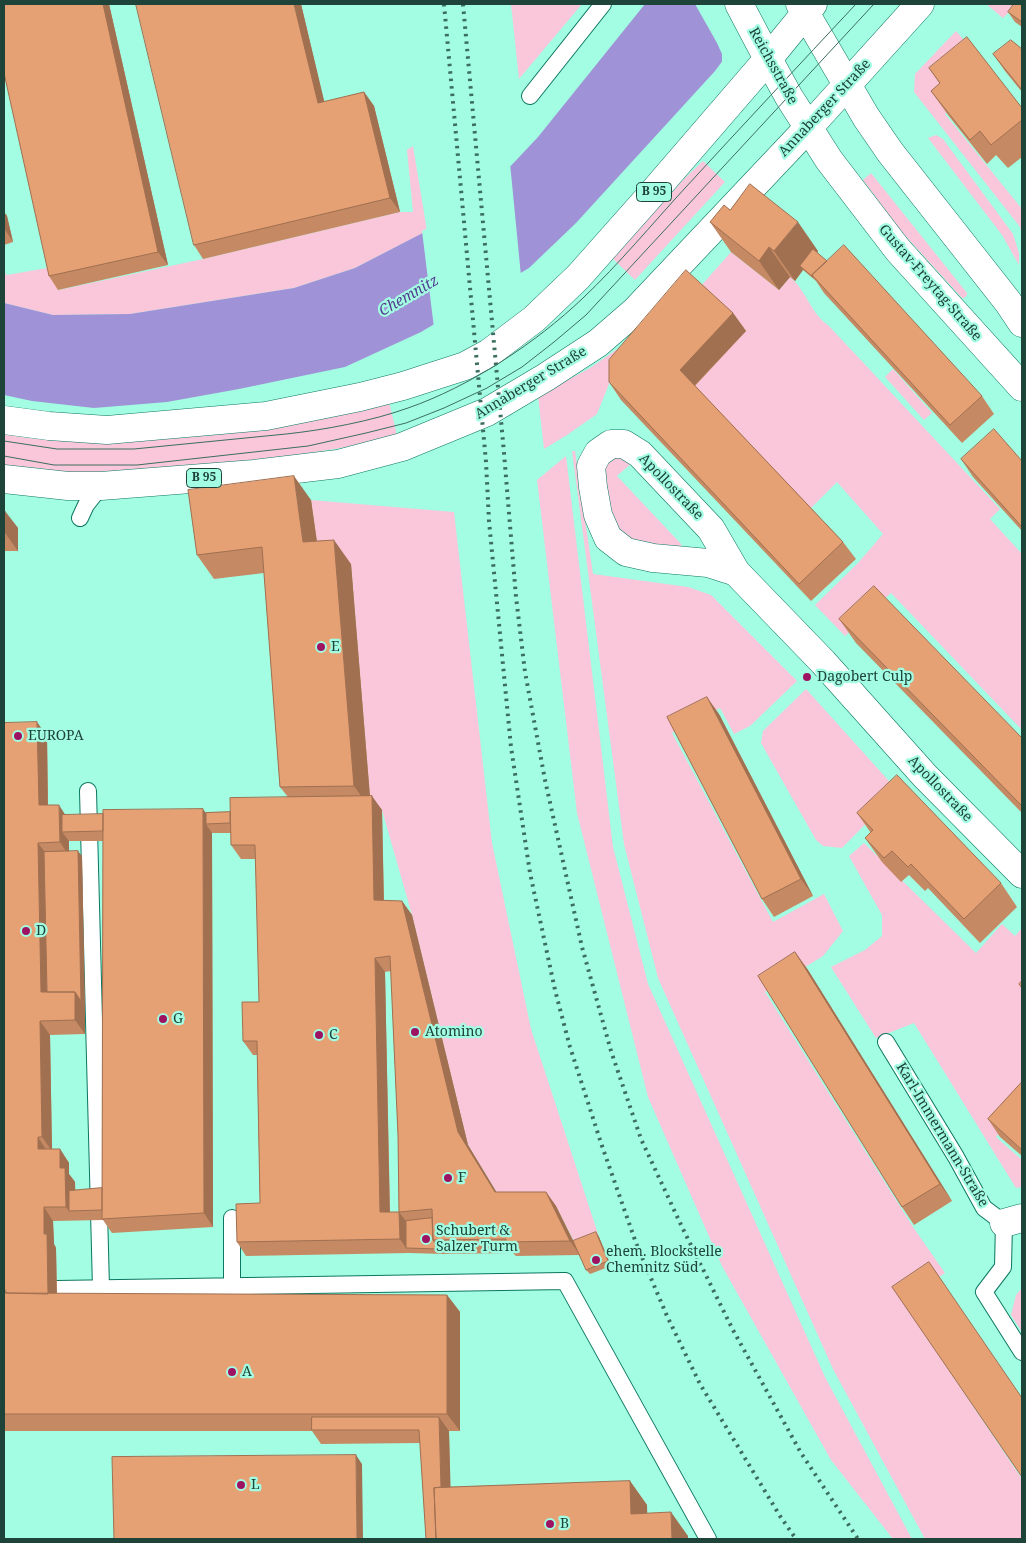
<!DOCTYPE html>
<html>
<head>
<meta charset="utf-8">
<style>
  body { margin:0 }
  #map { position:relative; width:1026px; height:1543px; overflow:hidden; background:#a3fde2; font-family:"Noto Serif",serif }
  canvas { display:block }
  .frame { position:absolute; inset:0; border:5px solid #1e4439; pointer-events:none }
</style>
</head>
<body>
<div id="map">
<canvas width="1026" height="1543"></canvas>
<div class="frame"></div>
</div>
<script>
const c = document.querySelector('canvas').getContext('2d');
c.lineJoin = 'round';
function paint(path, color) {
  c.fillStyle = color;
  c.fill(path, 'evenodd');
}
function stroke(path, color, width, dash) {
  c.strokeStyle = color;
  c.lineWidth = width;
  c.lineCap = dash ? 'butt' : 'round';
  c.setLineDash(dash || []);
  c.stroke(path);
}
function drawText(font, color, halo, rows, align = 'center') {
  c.font = font + ' "Noto Serif",serif';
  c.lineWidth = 4.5;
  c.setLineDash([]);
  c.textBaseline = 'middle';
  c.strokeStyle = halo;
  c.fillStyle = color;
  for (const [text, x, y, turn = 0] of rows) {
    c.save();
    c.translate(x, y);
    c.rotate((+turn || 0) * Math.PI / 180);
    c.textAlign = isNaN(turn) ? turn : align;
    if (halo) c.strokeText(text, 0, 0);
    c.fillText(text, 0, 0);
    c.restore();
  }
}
paint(new Path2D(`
  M511 4H582L519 79Z
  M986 4H1017L1003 18Z
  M956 31 977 55 954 105 945 114 1022 209V234L1020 227 914 92 915 74Z
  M936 135 943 139 1013 234 1019 253V265L1002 235 928 138Z
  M413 146 427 231 355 268 294 288 130 314 53 315 4 303V272L7 275 53 267 59 290 203 259 400 212H413L407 150Z
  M703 161 725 182 635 280 612 258 686 177Z
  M871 173 967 293V295L964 298H962L900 230 863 180Z
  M731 252 779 290 790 277C806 290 811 314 828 325L1000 509 990 519 1022 554V730L891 593 845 636 815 605 858 563 883 534 837 482 809 510 692 388 745 331 699 288Z
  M623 345 613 374 597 414 567 435 544 449 538 396 590 368Z
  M893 369 932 413 924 420 885 377Z
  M389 402 397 435 341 448 276 458 118 473 63 472 4 465V434C60 445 118 443 175 438 206 436 238 433 269 427 309 420 349 410 389 402Z
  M572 451H575L593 574 688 587 711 595 797 681 750 726 734 734 720 708 672 733 773 922 824 894 843 931 823 956 765 992 913 1227 945 1273 903 1302 1022 1479V1539H925L833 1369 658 978 624 844Z
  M641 455 617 476 682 545 674 548 628 547 603 514 604 459Z
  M566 456 613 847 648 984 825 1377 912 1539H893L831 1460 722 1266 648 1097 577 813 537 480Z
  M311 500 454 512 492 843 531 1029 599 1237 576 1245 556 1206H505L468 1145 412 915 382 810H371L351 565H320Z
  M806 689 898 791 842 848 823 846 816 840 761 743 763 731Z
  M864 843 976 953 1002 924 1015 936 1022 928V1108L996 1137 1022 1160V1187L1016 1188 914 1023 876 1038 831 967 865 950 882 936V915L849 856Z
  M1022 1288V1332L1011 1315 1016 1295Z`), '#f9c6da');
paint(new Path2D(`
  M645 4H765L715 71 576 223 529 268 421 332 345 367 239 389 167 402 94 408 32 401 4 395V303L53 315 130 314 294 288 355 268 444 222 506 171 538 137Z`), '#a092d7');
paint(new Path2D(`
  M695 4H768L722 64V54L717 43Z
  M510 163 521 276 434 328 422 231 442 220Z`), '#a3fde2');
const service = new Path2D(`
  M530 96 603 4
  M80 518 86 505 101 486
  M88 791 101 1288
  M886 1042 956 1157 984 1208 1004 1223 1003 1267 984 1292 1022 1352
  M232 1218V1286
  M57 1289 565 1281 708 1539`);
const minor = new Path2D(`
  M736 572 708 563 653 558 626 552 608 538 598 515 593 487 591 466 598 453 611 444H624L640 454 711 529 736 572 823 662 925 776 1022 874
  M1004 1223 1022 1218`);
const primary = new Path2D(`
  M739 4 768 59 789 97 829 160 898 250 1022 387
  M800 4 866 117 890 152 1008 302 1022 323
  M4 420 49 426 107 430 266 416 360 397 403 386 465 366 489 353 534 319 578 277 649 197 768 59 813 4
  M4 479 68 486H101L254 474 338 464 402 447 487 412 546 377 598 343 635 311 808 128 920 4`);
stroke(service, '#0b7761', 18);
stroke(minor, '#0b7761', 29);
stroke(primary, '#0b7761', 29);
stroke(service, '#fff', 16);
stroke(minor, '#fff', 28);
stroke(primary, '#fff', 28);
stroke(new Path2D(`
  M4 441 57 449H134L286 434C324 430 372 421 408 408 469 387 536 343 583 298 619 264 652 224 686 187 742 126 799 65 856 4
  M4 456 54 465H137L308 446 366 433 406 423 444 408 487 388 522 367 554 342 586 315 874 4`), '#3c6e5f', 1);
stroke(new Path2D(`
  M444 4 486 462 489 521 511 747 530 873 555 990 570 1047 602 1146 636 1243 667 1316 700 1384 780 1516 796 1539
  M463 4 504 453 516 597 525 672 545 780 582 947 611 1051 641 1139 682 1227 733 1330 801 1453 858 1539`), '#3c6e5f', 4, [2.5, 5]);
paint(new Path2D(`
  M4 4H109L168 265 58 290 49 276Z
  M301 4 324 102 364 92 374 106 400 212 203 259 194 245Z
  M1022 4V27L1015 22 1008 12Z
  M1022 49V92L1005 71 993 54Z
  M929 68 1022 108V157L1008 168 996 155 987 164 948 115 931 91 940 84Z
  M730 210 818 251 817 253 982 396 994 414 962 443 824 293 816 281 803 270 795 281 790 277 779 290 731 252 710 222Z
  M4 212 7 216 13 242 4 245Z
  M733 313 746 331 695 386 843 542 856 559 811 601 621 400 609 382Z
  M961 459 1022 461V531L973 477Z
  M311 500 317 541 351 564 370 796 382 810 384 901H402L412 915 468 1145 496 1192H546L556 1206 575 1244 596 1232 599 1237 611 1266 590 1274 586 1270 580 1255 516 1256 513 1253 443 1254 409 1253 246 1256 237 1242 260 1203 257 1055H253L243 1041 259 1002 256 859H241L231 845V833H212L213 1227 112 1233 103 1220 53 1221 54 1244 56 1248 57 1294 447 1295 460 1312V1431H449L450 1487 630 1481 647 1505V1513L688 1536 426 1539 420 1443 321 1444 312 1431H4V723L47 736 48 805 66 815 230 812 288 797 280 787 264 573 214 579 197 555ZM69 841H103L102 1188 75 1190V1182L69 1174V1163L60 1149H52L50 1035 85 1034 82 856 69 851ZM391 971 398 1135 399 1212 406 1221 399 1212H390L385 972Z
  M4 511 18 528V551H4Z
  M839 619 1022 738V813L856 643Z
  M719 714 813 896 774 917 762 899Z
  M857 813 1001 883 1017 907 980 943 928 888 925 891 909 875 901 882 882 862 865 838 871 833Z
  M795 952 808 970 952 1201 914 1225 902 1207Z
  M1022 1082V1156L1000 1137 988 1119Z`), '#c58a64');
paint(new Path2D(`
  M103 4H109L168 265 158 252Z
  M294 4H301L328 117 318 103Z
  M364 92 374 106 400 212 390 198Z
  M4 212 7 216 13 242 4 228Z
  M798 222 818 251 804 269 800 266 803 270 795 281 774 251Z
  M769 247 790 277 779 290 759 261Z
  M733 313 746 331 692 388 680 370Z
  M294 476 311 500 320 565 303 542Z
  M5 511 18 528V551L5 533Z
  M334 540 351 564 371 810 354 786Z
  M707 697 719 714 813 896 801 879Z
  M37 722 47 736 48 819 39 805Z
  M372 796 382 810 384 914 374 900Z
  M59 805 68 819 62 832 69 841V856L60 842Z
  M203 809 212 822 206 824 212 833 213 1227 204 1213Z
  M38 843 48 856 50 1001 41 992Z
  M78 851 82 856 85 1006 81 1001Z
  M402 901 412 915 468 1145 505 1206 495 1192 458 1132Z
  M795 952 808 970 952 1201 940 1184Z
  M375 958 385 972 390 1226 380 1212Z
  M75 992 85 1006V1034L75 1020Z
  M40 1021 50 1035 52 1151 42 1137Z
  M38 1137 47 1151 38 1149Z
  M60 1149 69 1163V1174L75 1182 76 1211H69L66 1207 60 1168Z
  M546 1192 556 1206 580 1255 570 1241Z
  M44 1207 53 1221 54 1244 56 1248 57 1310 48 1297 44 1234Z
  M399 1212 409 1225 406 1248 400 1239Z
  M596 1232 599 1237 611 1266 608 1261Z
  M447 1295 460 1312V1431L447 1414Z
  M439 1417 449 1431 452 1539H443Z
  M356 1455 362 1464 363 1539H357Z
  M630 1481 647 1505 648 1538 631 1514Z
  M671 1512 688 1536V1539H672Z`), '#a07051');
const building = new Path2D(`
  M4 4H103L158 252 49 276 4 73Z
  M136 4H294L318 103 364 92 390 198 194 245Z
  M1014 4H1022V22L1008 12Z
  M967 37 1022 108V120L991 145 980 131 970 140 931 91 940 83 929 68Z
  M1011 40 1022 49V90L993 54Z
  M750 184 798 222 774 251 769 247 759 261 710 222 724 205 730 210Z
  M844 245 982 396 950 425 812 275Z
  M813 249 827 261 812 275 813 277 800 266Z
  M686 270 733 313 680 370 843 542 799 584 609 382V360Z
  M994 429 1022 461V527L961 459Z
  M294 476 303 542 334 540 354 786 280 787 262 547 197 555 188 490Z
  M4 511H5V533H4Z
  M874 586 1022 738V806L839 619Z
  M707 697 801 879 762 899 667 717Z
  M37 722 39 805H59L60 842 38 843 41 992H75V1020L40 1021 42 1137H38V1149H60V1168H65L66 1207H44V1234H47L48 1294 6 1293V1292L4 1288V723Z
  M897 775 1001 883 964 919 911 864 908 867 892 851 884 858 865 838 873 830 857 813Z
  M372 796 374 900 402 901 458 1132 495 1192H546L570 1241 506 1242V1239L433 1240 432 1209 399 1212 398 1135 390 956 375 958 380 1212H399L400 1239 237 1242 236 1204 260 1203 257 1041H243L242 1002H259L255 845H231L230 798Z
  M203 809 204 1213 102 1219 103 810Z
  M230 812V823L206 824V813Z
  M103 814V831L62 832V815Z
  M78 851 81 1001 75 992H47L44 852Z
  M795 952 940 1184 902 1207 758 976Z
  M1022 981V988L1019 984Z
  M1022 1082V1150L988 1119Z
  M102 1188V1210L69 1211V1191Z
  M432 1218 433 1240 439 1249 406 1248V1221Z
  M596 1232 608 1261 586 1270 573 1241Z
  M929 1262 1022 1398V1477L892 1287Z
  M4 1293 447 1295V1414H4Z
  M312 1417H439L441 1487 434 1488 436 1539H426L419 1430H312Z
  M356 1455 357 1539H99H114L112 1457Z
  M630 1481 631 1514 671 1512 672 1539H436L434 1488Z`);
paint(building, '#e5a074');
stroke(building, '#a07051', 1);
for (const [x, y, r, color] of [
  [321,647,5,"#9d1261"],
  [807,677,5,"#9d1261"],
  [18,736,5,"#9d1261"],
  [26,931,5,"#9d1261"],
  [163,1019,5,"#9d1261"],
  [415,1032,5,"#9d1261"],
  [319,1035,5,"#9d1261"],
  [448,1178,5,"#9d1261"],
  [426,1239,5,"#9d1261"],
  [596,1260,5,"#9d1261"],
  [232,1372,5,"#9d1261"],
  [241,1485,5,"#9d1261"],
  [550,1524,5,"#9d1261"]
]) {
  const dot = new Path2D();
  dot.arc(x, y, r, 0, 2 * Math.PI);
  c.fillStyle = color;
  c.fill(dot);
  stroke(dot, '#a3fde2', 2);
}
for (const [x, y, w] of [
  [654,192,35],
  [204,478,35]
]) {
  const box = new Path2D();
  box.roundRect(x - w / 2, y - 9.5, w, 19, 4);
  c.fillStyle = '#a3fde2';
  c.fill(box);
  stroke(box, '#1e4439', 1);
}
drawText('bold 12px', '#1e4439', null, [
  ["B 95",654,192],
  ["B 95",204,478]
]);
drawText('14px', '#1e4439', '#a3fde2', [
  ["Reichsstraße",773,66,61],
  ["Annaberger Straße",825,108,-47],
  ["Gustav-Freytag-Straße",930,283,49],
  ["Annaberger Straße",531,383,-31],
  ["Apollostraße",671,487,46],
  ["Apollostraße",940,789,46],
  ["Karl-Immermann-Straße",942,1135,59]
]);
drawText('14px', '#1e4439', '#a3fde2', [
  ["E",331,647],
  ["Dagobert Culp",817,677],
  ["EUROPA",28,736],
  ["D",36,931],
  ["G",173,1019],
  ["Atomino",425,1032],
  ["C",329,1035],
  ["F",458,1178],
  ["Schubert &",436,1231],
  ["Salzer Turm",436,1247],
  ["ehem. Blockstelle",606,1252],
  ["Chemnitz Süd",606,1268],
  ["A",242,1372],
  ["L",251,1485],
  ["B",560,1524]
], 'left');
drawText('italic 15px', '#553e91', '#a3fde2', [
  ["Chemnitz",409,296,-30]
]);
</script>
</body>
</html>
